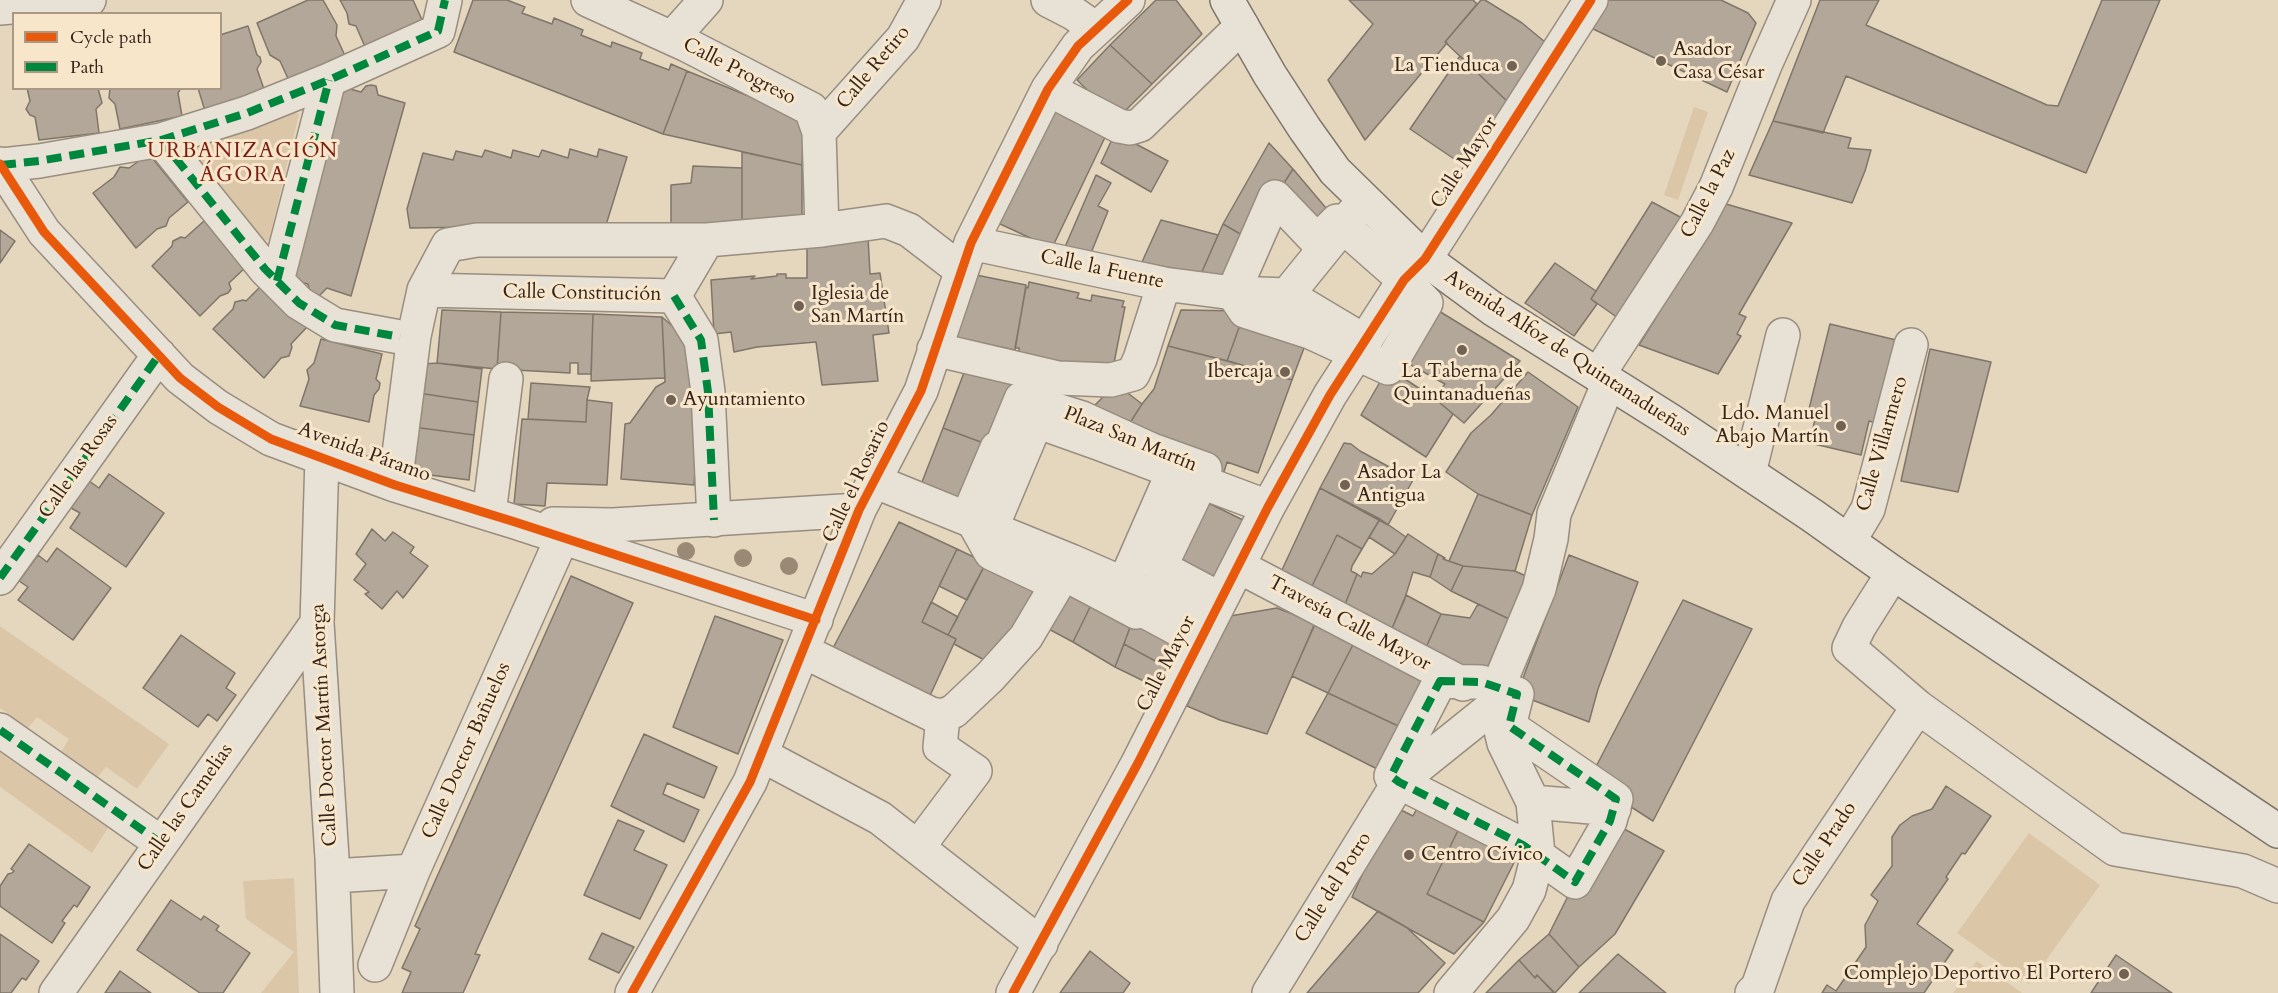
<!DOCTYPE html>
<html>
<head>
<meta charset="utf-8">
<style>
  body { margin:0 }
  #map { position:relative; width:2278px; height:993px; overflow:hidden; background:#e5d6be; font-family:Cardo,serif }
  canvas { display:block }
  .legend { position:absolute; left:12px; top:12px; width:210px; height:78px; box-sizing:border-box; background:#f8e6cb; border:2px solid #aa9885; margin:0; padding:8px 10px; list-style:none; font-size:18px; color:#34241c }
  .legend li { display:flex; align-items:center; gap:12px; height:30px }
  .legend b { width:30px; border:2px solid #aa9885 }
</style>
</head>
<body>
<div id="map">
<canvas width="2278" height="993"></canvas>
<ul class="legend">
<li><b style="height:8px;background:#e8590c"></b>Cycle path</li>
<li><b style="height:8px;background:#00873e"></b>Path</li>
</ul>
</div>
<script>
const c = document.querySelector('canvas').getContext('2d');
c.lineJoin = 'round';
function paint(path, color) {
  c.fillStyle = color;
  c.fill(path, 'evenodd');
}
function stroke(path, color, width, dash) {
  c.strokeStyle = color;
  c.lineWidth = width;
  c.lineCap = dash ? 'butt' : 'round';
  c.setLineDash(dash || []);
  c.stroke(path);
}
function drawText(font, color, halo, rows, align = 'center') {
  c.font = font + ' Cardo,serif';
  c.lineWidth = 6;
  c.setLineDash([]);
  c.textBaseline = 'middle';
  c.strokeStyle = halo;
  c.fillStyle = color;
  for (const [text, x, y, turn = 0] of rows) {
    c.save();
    c.translate(x, y);
    c.rotate((+turn || 0) * Math.PI / 180);
    c.textAlign = isNaN(turn) ? turn : align;
    if (halo) c.strokeText(text, 0, 0);
    c.fillText(text, 0, 0);
    c.restore();
  }
}
paint(new Path2D(`
  M1694 107 1708 112 1678 200 1664 195Z
  M291 111 299 114 269 240 262 241 185 144Z
  M0 626 169 744 137 789 106 767 97 778 61 752 69 739 37 717 28 728 0 708Z
  M0 752 108 828 92 853 0 787Z
  M2029 833 2100 885 2029 984 1957 933Z
  M294 878 299 993H261L294 952 246 919 243 881Z
  M1977 961 2022 993H1953Z`), '#dbc7a8');
const building = new Path2D(`
  M308 0H323L337 25 336 36 346 58 291 85 280 61 270 55 257 23Z
  M340 0H413L423 22 366 49 356 26 349 24 347 13Z
  M473 0H507L525 7 522 13 552 24 554 18 583 30 581 35 611 47 612 42 642 53 640 59 669 70 671 64 687 71 663 134 454 52Z
  M1156 0H1176L1202 34 1152 84 1110 45Z
  M1349 0H1473L1477 4 1445 42 1447 43 1365 140 1328 80 1373 24Z
  M1481 0H1485L1522 23 1551 47 1511 105 1445 42Z
  M1607 0H1721L1748 13 1756 23 1727 92 1591 28Z
  M1820 0H1879L1866 25 2047 105 2058 106 2102 0H2160L2086 173 1846 76 1823 133 1773 121Z
  M248 26 257 55 260 57 261 62 257 69 265 92 205 111 198 88H220V35Z
  M1110 45 1152 84 1117 119 1077 80Z
  M1460 56 1511 105 1463 165 1410 129Z
  M687 71 746 95 804 114 802 165 663 134Z
  M371 85 376 86 378 95 405 103 351 296 327 288 319 296 310 292 308 284 285 279 339 86 361 92 366 86Z
  M27 88H98L102 103 96 109 99 133 39 140 35 117 30 115 26 109 30 101Z
  M110 88H181L178 93 182 116 120 129 115 104 109 98Z
  M1053 102 1109 129 1052 248 998 223Z
  M1773 121 1851 138 1848 148 1871 150 1865 171 1852 203 1749 175Z
  M1115 133 1168 161 1151 192 1101 163Z
  M1269 143 1293 169 1275 197 1256 243 1223 224Z
  M570 149 597 157 599 149 627 157 606 225 410 228 407 209 423 153 453 160 456 151 482 157 485 150 511 158 513 150 539 157 542 150 568 158Z
  M742 152 802 165V221L742 224Z
  M149 154 188 202 169 218 166 226 157 229 136 248 93 193 114 177 120 167 129 168Z
  M693 166 742 168V224H671V185L691 183Z
  M1293 169 1337 221 1317 241 1275 197Z
  M1096 175 1111 183 1098 206 1108 211 1091 253 1065 247Z
  M1652 202 1682 218 1618 318 1591 299Z
  M1726 204 1792 223 1739 314 1746 317 1737 334 1741 336 1718 374 1639 345Z
  M1161 220 1218 235 1201 274 1142 262Z
  M204 221 247 266 229 283 231 289 228 293 220 296 200 316 152 266 172 246 173 241 181 237 185 238Z
  M1223 224 1256 243 1238 282 1201 274Z
  M0 230 15 241 0 263Z
  M868 237 870 274 880 273 889 333 873 335 878 381 822 385 816 342 757 347 734 352 731 332 714 334 711 280 755 276 751 279 777 276V274H786V278H807V238Z
  M1555 263 1596 291 1591 299 1597 304 1574 336 1525 303Z
  M966 273 1026 285 1015 350 952 337Z
  M1029 282 1079 293 1077 298 1091 301 1092 295 1124 301 1122 307H1125L1113 368 1108 372 1019 354V348H1015L1026 287 1028 288Z
  M264 283 308 326 291 344 292 347 289 356 281 358 264 378 213 329 233 309 235 302 243 300 246 301Z
  M1426 303 1520 361 1464 423 1434 398 1445 384 1395 356Z
  M442 310 501 312 497 369 437 363Z
  M1181 310 1245 311 1227 361 1168 346Z
  M1245 311 1310 332 1292 380 1227 361Z
  M501 312 593 314 591 374H578V363H570V373L497 369Z
  M593 314 662 317 665 378 591 381Z
  M662 317 686 338 698 428 694 485 621 479 625 424 630 423 656 387 665 382Z
  M1830 324 1896 340 1876 423 1869 421 1861 455 1810 443 1817 409H1809Z
  M321 339 382 354 376 379 380 383 379 389 374 395 369 422 300 406 309 379 307 370 314 363Z
  M1168 346 1232 362 1292 380 1258 473 1227 462 1223 475 1121 437 1142 404 1154 389Z
  M1930 349 1991 362 1958 492 1901 481Z
  M968 362 1028 381 997 448 943 428Z
  M437 363 482 369 478 402 418 393 424 364Z
  M1388 368 1434 398 1453 414 1426 457 1361 415Z
  M1528 372 1578 407 1532 515 1478 494 1446 472 1471 433 1491 415Z
  M531 383 590 387 587 400 586 422 528 419Z
  M1116 384 1142 404 1121 437 1082 418Z
  M418 393 478 402 474 435 413 427Z
  M587 400 612 403 607 485 547 483 545 506 514 504 522 419 586 422Z
  M413 427 474 435 469 480 406 472Z
  M943 428 997 448 969 514 922 482Z
  M1344 443 1351 444 1360 451 1413 480 1388 525 1320 488Z
  M109 474 164 513 126 567 70 528 80 513 71 508 89 481 99 488Z
  M1320 488 1380 519 1362 549 1337 535 1311 588 1281 572Z
  M1478 494 1532 515 1515 571 1463 566 1449 561Z
  M1194 496 1243 520 1207 592 1160 567Z
  M1380 519 1406 537 1395 554 1369 537Z
  M899 522 957 549 922 622 956 639 928 700 832 650Z
  M372 529 385 541 393 532 414 547 410 553 428 566 403 598 397 591 382 609 365 594 369 592 354 580 366 564 356 554Z
  M1408 534 1438 554 1430 577 1413 572 1404 601 1390 633 1344 607 1357 574 1361 577 1363 572 1372 574 1395 554Z
  M1337 535 1362 549 1352 566 1351 571 1357 574 1344 607 1311 588Z
  M57 548 111 588 73 640 18 600 28 587 19 581 38 555 47 562Z
  M957 549 986 563 967 600 939 586Z
  M991 553 1046 579 992 664 954 644 956 639 948 635Z
  M1438 554 1445 558 1443 559 1463 566 1451 591 1430 577Z
  M1569 555 1638 582 1598 689 1589 722 1517 694Z
  M1463 566 1515 571 1530 578 1509 619 1451 591Z
  M571 576 633 603 475 954 480 955 463 993H402L411 972 402 968 420 929 415 926Z
  M1072 578 1092 603 1073 642 1045 627Z
  M1406 595 1441 614 1424 652 1390 633Z
  M1683 600 1752 629 1653 821 1589 780Z
  M931 602 958 617 948 635 922 622Z
  M1092 603 1136 612 1115 667 1073 642Z
  M1478 604 1509 619 1481 682 1424 652 1441 614 1470 618Z
  M1137 607 1188 634 1168 668 1124 644Z
  M1277 608 1315 623 1267 734 1220 720 1187 706 1230 616Z
  M715 616 783 640 738 754 673 727Z
  M1316 622 1356 639 1328 693 1292 676Z
  M181 635 235 673 226 688 236 695 217 721 208 714 198 727 143 688Z
  M1356 639 1440 681 1413 733 1328 693Z
  M1124 644 1168 668 1156 687 1115 667Z
  M1328 693 1413 733 1391 776 1306 733Z
  M644 734 717 767 704 798 667 783 663 794 699 810 684 842 611 806Z
  M1946 786 1991 816 1965 854 1962 853 1946 877 1948 879 1917 924 1953 950 1924 993H1822L1827 985 1836 991 1866 947 1865 925 1878 901 1871 895 1892 866V837L1900 825 1912 816 1932 809Z
  M1424 795 1465 816 1427 894 1484 922 1454 954 1352 897 1393 806 1413 816Z
  M1465 816 1523 845 1484 922 1427 894Z
  M618 820 644 831 634 850 667 865 640 919 584 895Z
  M1610 821 1664 851 1615 934 1579 967 1549 934 1575 882Z
  M29 844 90 887 77 907 74 905 62 921 65 923 52 943 0 906V886L8 874 12 873 14 871 11 869Z
  M171 900 201 920 204 916 219 926 216 930 250 953 223 993H200L137 950Z
  M1378 911 1406 927 1445 963 1418 993H1307Z
  M602 933 634 947 619 973 589 959Z
  M0 934 39 961 26 980 22 978 11 993H0Z
  M1549 934 1579 967 1555 993 1537 975 1535 978 1519 960Z
  M1090 951 1130 983 1123 993H1060Z
  M1618 954 1666 993H1579Z
  M2116 955 2172 993H2091Z
  M1519 960 1535 978 1537 975 1554 993H1486Z
  M120 971 151 993H105Z`);
paint(building, '#b2a798');
stroke(building, '#7f7669', 1.5);
const pedestrian = new Path2D(`
  M161 140 265 269 299 303 335 325 400 337
  M1 165 39 161 161 140 247 113 329 80 438 31 445 0
  M1275 197 1317 241 1337 221 1404 280 1426 303 1388 368 1310 332 1245 311 1233 293Z
  M277 281 329 80
  M674 296 701 340 708 392 714 520
  M1021 399 1082 418 1152 450 1205 469 1201 482 1160 567 1207 592 1185 633 1137 607 1136 612 1072 578 1046 579 991 553 969 514 997 448 1000 450Z
  M0 730 161 843`);
const minor = new Path2D(`
  M588 0 687 45 811 109 819 132 822 230
  M1048 0 1073 13 1096 29
  M672 38 706 0
  M1048 89 1119 126 1130 128 1140 125 1242 26
  M819 132 903 38 924 0
  M0 164 44 232 180 378 218 407 271 439 395 485 515 522 816 620
  M971 243 1164 284 1233 293 1287 295 1364 341
  M424 290 674 296 707 240
  M1287 295 1364 200
  M934 349 1058 378 1111 380 1133 374 1140 359 1164 284
  M1598 375 1697 223 1716 187 1765 65 1794 0
  M1036 421 1098 443 1268 507
  M322 457 317 623 332 858 337 993
  M1749 473 1783 335
  M874 481 1071 561 1209 621
  M395 485 414 336 424 290 448 245 477 240H707L822 230 886 221 909 230 961 270
  M489 514 506 379
  M553 524 613 525 859 510
  M991 529 1044 403
  M1849 541 1868 509 1911 345
  M1238 566 1463 684
  M1893 573 1859 627 1849 648 1918 707 2115 849 2243 871 2278 886
  M0 578 159 355
  M1124 584 1173 472
  M803 651 931 714 943 716 954 711 990 677 1026 637 1071 561
  M1440 681 1481 682 1517 694 1509 726 1616 799 1610 821 1575 882 1523 845 1399 782 1391 776Z
  M762 755 880 818 1041 944
  M1533 802 1614 809
  M918 847 975 771 940 747 943 716
  M333 876 413 871
  M375 965 413 871 562 538
  M56 993 317 623
  M632 993 750 782 859 510 921 391 971 243 1048 89 1078 46 1128 0
  M1013 993 1138 763 1268 507 1330 395 1404 280 1425 259 1591 0
  M1269 993 1399 782 1495 705
  M1451 993 1513 919 1529 890 1538 855 1533 802 1504 743 1495 705 1498 687 1539 589 1551 539 1554 514 1609 382
  M1752 993 1758 987 1788 901 1918 707`);
const tertiary = new Path2D(`
  M0 8 89 0`);
const secondary = new Path2D(`
  M1227 0 1270 75 1305 129 1335 171 1425 259 1493 309 1671 421 1813 516 1893 573 2278 831`);
stroke(pedestrian, '#988d7f', 36);
stroke(minor, '#988d7f', 36);
stroke(tertiary, '#988d7f', 36);
stroke(secondary, '#7f7669', 36);
stroke(pedestrian, '#e8e1d6', 33);
stroke(minor, '#e8e1d6', 33);
stroke(tertiary, '#e8e1d6', 33);
stroke(secondary, '#e8e1d6', 33);
stroke(new Path2D(`
  M161 140 265 269 299 303 335 325 400 337
  M1 165 39 161 161 140 247 113 329 80 438 31 445 0
  M277 281 329 80
  M674 296 701 340 708 392 714 520
  M0 578 159 355
  M1440 681 1481 682 1517 694 1509 726 1616 799 1610 821 1575 882 1523 845 1399 782 1391 776Z
  M0 730 161 843`), '#00873e', 8, [15, 8]);
stroke(new Path2D(`
  M0 164 44 232 180 378 218 407 271 439 395 485 515 522 816 620
  M632 993 750 782 859 510 921 391 971 243 1048 89 1078 46 1128 0
  M1013 993 1138 763 1268 507 1330 395 1404 280 1425 259 1591 0`), '#e8590c', 9);
c.fillStyle = '#9a8975';
for (const [x, y] of [
  [686,551],
  [743,558],
  [789,566]
]) {
  c.beginPath();
  c.arc(x, y, 9, 0, 2 * Math.PI);
  c.fill();
}
for (const [x, y, r, color] of [
  [1661,61,6,"#726255"],
  [1512,66,6,"#726255"],
  [799,306,6,"#726255"],
  [1462,350,6,"#726255"],
  [1285,372,6,"#726255"],
  [671,400,6,"#726255"],
  [1841,426,6,"#726255"],
  [1345,485,6,"#726255"],
  [1409,855,6,"#726255"],
  [2124,974,6,"#726255"]
]) {
  const dot = new Path2D();
  dot.arc(x, y, r, 0, 2 * Math.PI);
  c.fillStyle = color;
  c.fill(dot);
  stroke(dot, '#f8e6cb', 2);
}
drawText('20px', '#34241c', '#f8e6cb', [
  ["Asador",1673,50],
  ["Casa César",1673,73],
  ["La Tienduca",1500,66,"right"],
  ["Iglesia de",811,294],
  ["San Martín",811,317],
  ["Ibercaja",1273,372,"right"],
  ["La Taberna de",1462,372,"center"],
  ["Quintanadueñas",1462,395,"center"],
  ["Ayuntamiento",683,400],
  ["Ldo. Manuel",1829,414,"right"],
  ["Abajo Martín",1829,437,"right"],
  ["Asador La",1357,473],
  ["Antigua",1357,496],
  ["Centro Cívico",1421,855],
  ["Complejo Deportivo El Portero",2112,974,"right"]
], 'left');
drawText('20px', '#34241c', '#f8e6cb', [
  ["Calle Retiro",874,68,-50],
  ["Calle Progreso",739,72,27],
  ["Calle Mayor",1465,163,-57],
  ["Calle la Paz",1709,194,-63],
  ["Calle la Fuente",1102,270,12],
  ["Calle Constitución",582,294,1],
  ["Avenida Alfoz de Quintanadueñas",1567,354,33],
  ["Plaza San Martín",1130,440,22],
  ["Calle Villarmero",1883,444,-74],
  ["Avenida Páramo",364,453,20],
  ["Calle las Rosas",79,467,-55],
  ["Calle el Rosario",857,482,-65],
  ["Travesía Calle Mayor",1349,624,28],
  ["Calle Mayor",1167,664,-63],
  ["Calle Doctor Martín Astorga",325,725,-93],
  ["Calle Doctor Bañuelos",467,751,-66],
  ["Calle las Camelias",186,808,-55],
  ["Calle Prado",1825,845,-56],
  ["Calle del Potro",1334,888,-58]
]);
c.letterSpacing = '1.5px';
drawText('21px', '#7a1f14', '#f8e6cb', [
  ["URBANIZACIÓN",243,152],
  ["ÁGORA",243,176]
]);
c.letterSpacing = '0px';
</script>
</body>
</html>
